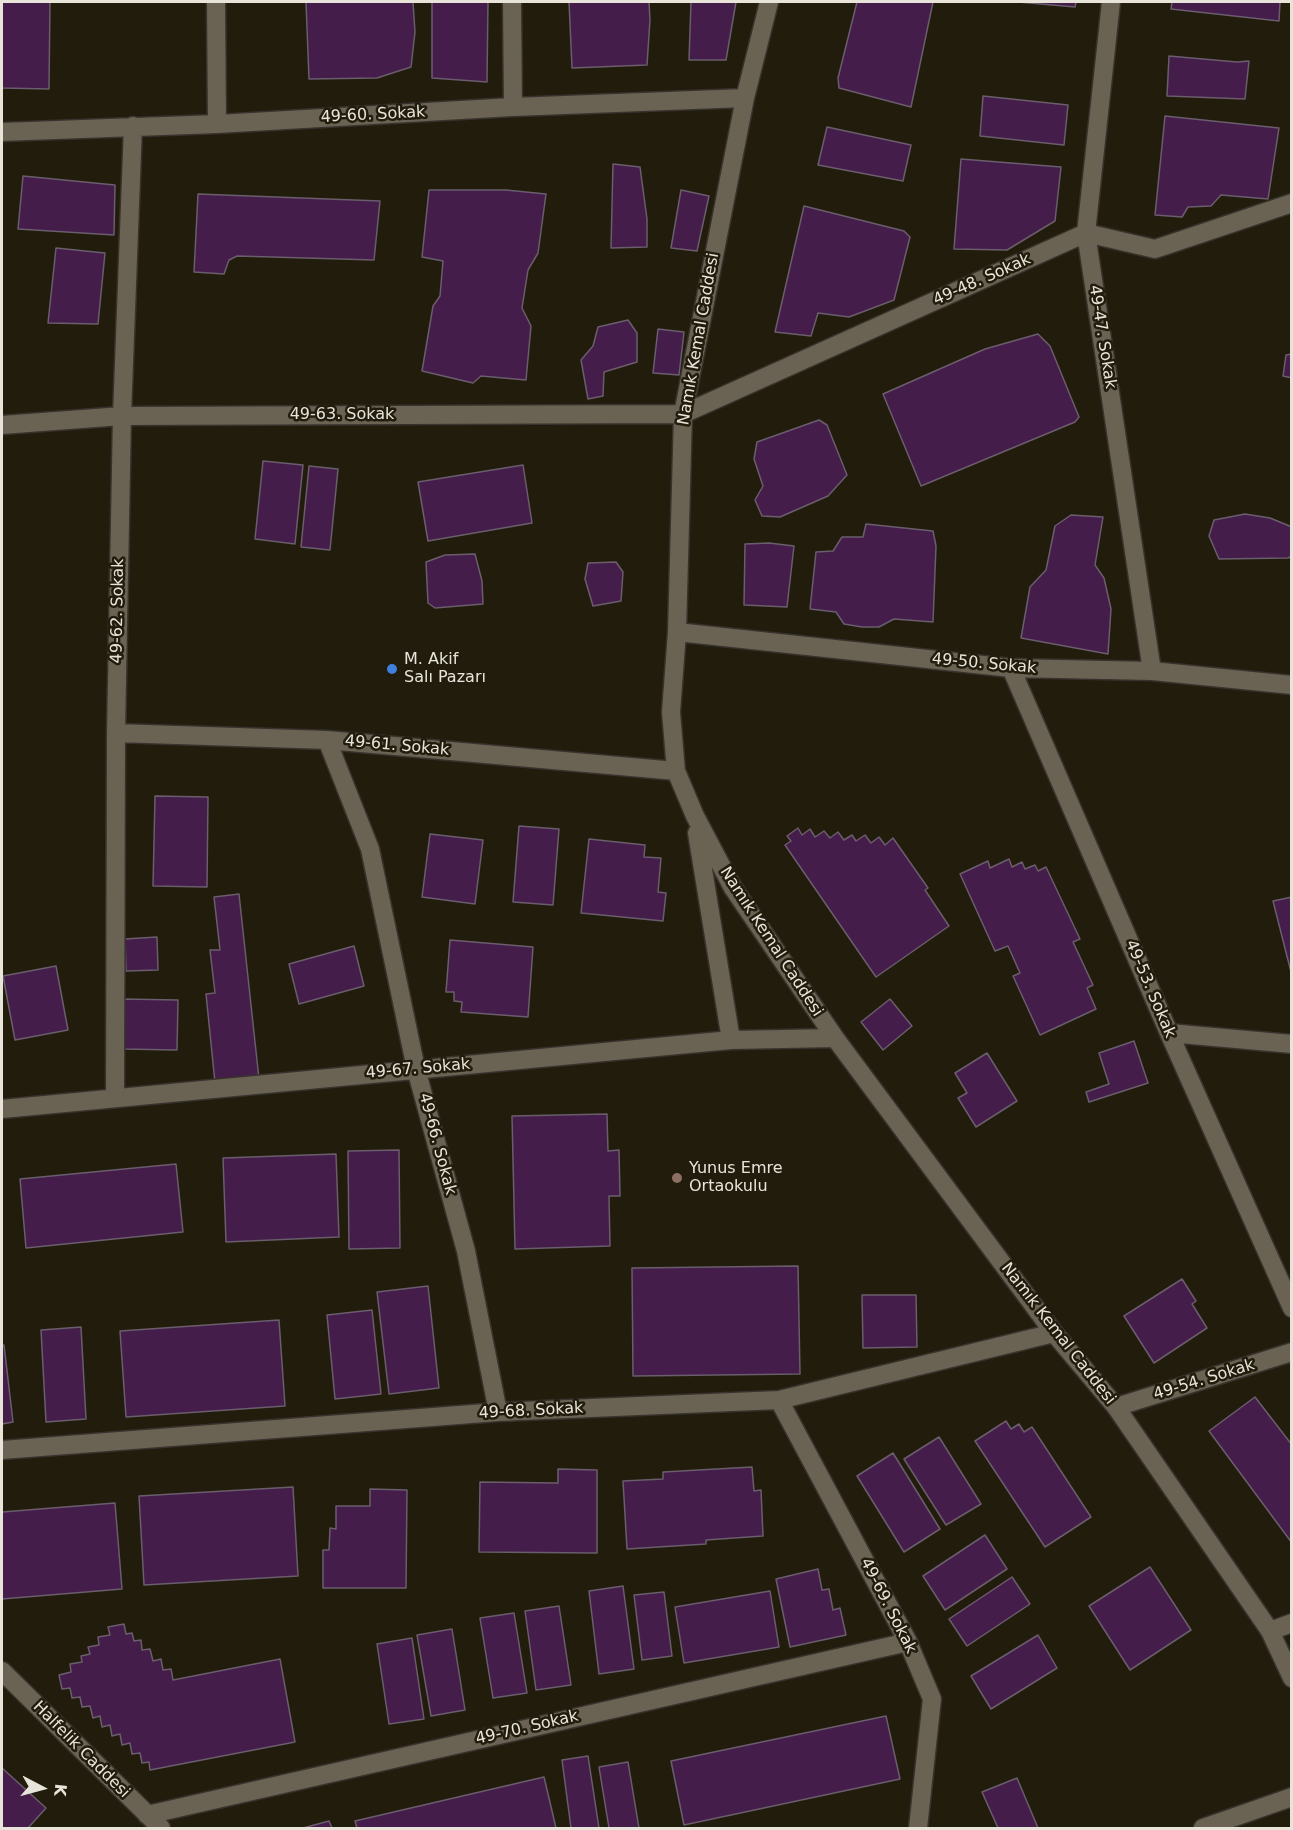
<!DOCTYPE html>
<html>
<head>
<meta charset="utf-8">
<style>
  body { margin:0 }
  #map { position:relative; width:1293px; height:1830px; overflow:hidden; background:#221c0d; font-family:"DejaVu Sans",sans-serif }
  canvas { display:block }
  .frame { position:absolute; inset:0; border:3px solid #e8e4da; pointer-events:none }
  .north { position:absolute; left:12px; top:1758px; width:60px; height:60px; -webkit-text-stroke:4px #221c0d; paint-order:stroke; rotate:96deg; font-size:16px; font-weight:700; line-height:24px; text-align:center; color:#e8e4da }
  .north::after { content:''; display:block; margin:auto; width:21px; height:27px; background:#e8e4da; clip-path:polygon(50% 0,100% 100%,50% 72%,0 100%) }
</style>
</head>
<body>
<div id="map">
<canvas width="1293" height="1830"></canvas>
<div class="frame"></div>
<div class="north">K</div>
</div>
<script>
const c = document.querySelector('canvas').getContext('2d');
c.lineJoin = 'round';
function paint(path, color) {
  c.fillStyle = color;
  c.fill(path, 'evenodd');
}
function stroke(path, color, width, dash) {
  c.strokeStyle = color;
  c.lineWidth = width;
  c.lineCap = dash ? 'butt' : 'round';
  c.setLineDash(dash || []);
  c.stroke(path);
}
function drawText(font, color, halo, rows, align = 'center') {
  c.font = font + ' "DejaVu Sans",sans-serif';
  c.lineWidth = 5;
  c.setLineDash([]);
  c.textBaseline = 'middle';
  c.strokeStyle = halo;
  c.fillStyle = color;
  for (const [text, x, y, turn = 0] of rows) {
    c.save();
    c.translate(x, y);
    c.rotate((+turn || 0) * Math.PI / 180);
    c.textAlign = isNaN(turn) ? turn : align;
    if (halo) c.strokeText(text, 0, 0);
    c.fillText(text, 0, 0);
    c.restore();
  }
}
const building = new Path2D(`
  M2 2H50L49 89 2 88Z
  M306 2H413L415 32 411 67 377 78 309 79Z
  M432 2H488L487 82 432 78Z
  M569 2H649L650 20 647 65 572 68Z
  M691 2H736L726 60H689Z
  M857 2H933L911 107 839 88 838 78Z
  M1018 2H1076L1075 7Z
  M1172 2H1280L1279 21 1171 9Z
  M1169 56 1237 62 1249 61 1245 99 1167 96Z
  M983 96 1068 105 1064 145 980 136Z
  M1165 116 1279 128 1268 199 1221 195 1211 206 1188 207 1182 217 1155 215Z
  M827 127 911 145 903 181 818 165Z
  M961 159 1061 167 1055 221 1007 250 954 249Z
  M613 164 640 167 647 219V247L611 248Z
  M23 176 115 185 114 235 18 229Z
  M429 190H506L546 194 538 253 528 270 522 308 531 326 526 380 481 376 473 383 422 371 433 306 440 296 443 261 422 257Z
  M681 190 709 196 697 251 671 248Z
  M198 194 380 201 374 260 237 256 229 260 224 274 194 272Z
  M804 206 904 231 910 237 894 300 849 317 818 313 811 336 775 332Z
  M56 248 105 253 98 324 48 323Z
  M628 320 637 333V362L604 372 603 396 588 399 581 360 593 346 598 327Z
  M658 329 684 332 679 375 653 373Z
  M1038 334 1050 346 1079 417 1075 422 921 486 883 394 985 349Z
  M1292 354V378L1283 376 1286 355Z
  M819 420 827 425 847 475 828 496 780 517 762 516 755 500 763 486 754 459 757 442Z
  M263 461 303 465 295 544 255 539Z
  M523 465 532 523 428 541 418 482Z
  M309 466 338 469 330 550 301 547Z
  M1245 514 1270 518 1292 527V556L1288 558 1219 559 1209 536 1214 520Z
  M1071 515 1103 517 1095 565 1104 578 1111 609 1108 654 1021 638 1030 587 1046 570 1055 526Z
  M866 524 933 531 936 546 933 622 894 619 879 627H862L844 624 836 612 810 609 816 552 833 551 842 537H863Z
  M769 543 794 546 787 607 744 605 745 544Z
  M475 554 482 581 483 604 435 608 428 603 426 562 445 555Z
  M616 562 623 572 621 601 593 606 585 579 588 563Z
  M155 796 208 797 207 887 153 886Z
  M519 826 559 829 553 905 513 902Z
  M798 828 802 835 810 829 815 837 824 831 830 838 838 832 844 840 852 835 856 841 865 835 871 843 879 837 885 845 893 838 928 888 925 890 949 926 876 977 785 845 791 841 787 836Z
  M430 834 483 840 475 904 422 897Z
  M589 839 645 845 644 857 661 858 658 892 666 893 663 921 581 913Z
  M1009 859 1012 867 1022 862 1025 869 1035 865 1038 871 1046 867 1080 939 1073 942 1093 985 1087 988 1096 1009 1040 1035 1013 976 1020 973 1008 946 995 951 960 874 988 861 990 868Z
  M239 894 259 1079 215 1083 206 994 215 993 210 950H220L214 897Z
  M1292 897V976L1273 901Z
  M157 937 158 970 126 971 125 939Z
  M450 940 533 947 528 1017 461 1012 462 1002 454 1001V992H446Z
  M354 946 364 986 299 1004 289 964Z
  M56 966 68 1030 15 1040 3 976Z
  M123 999 178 1000 177 1050 122 1049Z
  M890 999 912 1026 883 1050 861 1022Z
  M1134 1041 1148 1083 1089 1102 1086 1092 1109 1084 1099 1053Z
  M987 1053 1017 1101 976 1127 958 1098 967 1093 955 1073Z
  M607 1114 608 1151 619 1150 620 1196H609L610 1246 515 1249 512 1116Z
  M399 1150 400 1248 349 1249 348 1151Z
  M336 1154 339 1237 226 1242 223 1158Z
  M176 1164 183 1232 26 1248 20 1179Z
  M798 1266 800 1374 633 1376 632 1268Z
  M1182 1279 1196 1301 1192 1304 1207 1328 1154 1363 1124 1316Z
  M428 1286 439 1388 389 1394 377 1292Z
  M862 1295H916L917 1347 863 1348Z
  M372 1310 381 1394 335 1399 327 1315Z
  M279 1320 285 1406 126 1417 120 1331Z
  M81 1327 86 1419 46 1422 41 1330Z
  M2 1345H4L13 1422 2 1424Z
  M1255 1397 1292 1445V1543L1209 1431Z
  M1006 1421 1011 1429 1019 1424 1024 1432 1032 1427 1091 1517 1045 1547 975 1441Z
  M939 1437 981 1504 946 1525 904 1459Z
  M893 1453 940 1529 904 1552 857 1476Z
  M752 1467 754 1491 761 1490 763 1536 706 1540V1544L627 1549 623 1481 663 1479V1472Z
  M558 1469 597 1470V1553L479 1552 480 1482 558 1483Z
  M293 1487 298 1576 144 1585 139 1496Z
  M370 1489 407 1490 406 1588H323V1550H329L330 1528 336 1529V1506H370Z
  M115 1503 122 1589 2 1599V1512Z
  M985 1535 1007 1569 945 1610 923 1576Z
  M1150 1567 1191 1630 1130 1670 1089 1606Z
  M818 1569 822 1590 829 1589 833 1610 840 1608 846 1635 790 1647 776 1579Z
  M1012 1577 1030 1604 967 1646 949 1619Z
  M623 1586 634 1669 599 1674 589 1591Z
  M770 1591 779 1647 684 1663 675 1607Z
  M664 1592 672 1656 642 1660 634 1595Z
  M559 1606 571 1685 536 1690 525 1611Z
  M514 1613 527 1693 493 1698 480 1618Z
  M124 1624 126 1634 132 1633 134 1641 141 1640 142 1650 150 1649 153 1661 161 1659 163 1670 171 1669 173 1680 280 1659 295 1742 150 1770 149 1762 142 1763 140 1753 132 1754 130 1743 122 1745 120 1734 112 1736 110 1725 102 1727 100 1716 93 1718 90 1706 82 1707 80 1697 72 1698 70 1688 62 1689 59 1675 71 1672 70 1664 82 1662 81 1656 90 1654 88 1647 99 1645 98 1637 110 1635 108 1627Z
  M452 1629 465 1710 431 1716 417 1635Z
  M1038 1635 1057 1668 991 1709 971 1676Z
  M412 1638 424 1719 389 1724 377 1644Z
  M886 1716 900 1779 684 1825 671 1761Z
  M588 1756 599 1828H571L562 1760Z
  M628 1762 639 1828H609L599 1767Z
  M2 1768 46 1808 28 1828H2Z
  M544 1777 556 1828H357L355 1821Z
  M1017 1778 1038 1828H998L982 1792Z
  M329 1821 332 1828H303Z`);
paint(building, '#451d4b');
stroke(building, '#6a5d6c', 1.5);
const minor = new Path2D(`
  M216 2 217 124
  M512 2 513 107
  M769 2 745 98 683 414 677 632 671 712 676 771 695 816 733 888 835 1038 1054 1333 1116 1407 1270 1631 1292 1678
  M1111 2 1086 233 1152 671
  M2 132 217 124 513 107 745 98
  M2 425 122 416 683 414 1086 233 1155 249 1292 203
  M677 632 1011 668 1152 671 1292 685
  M1011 668 1169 1033 1292 1308
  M116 733 327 740 676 771
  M327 740 370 849 416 1069 466 1251 498 1412
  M697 833 731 1040
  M1169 1033 1292 1044
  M115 1097 116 733 122 416 133 126
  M2 1109 731 1040 835 1038
  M779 1400 908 1642 932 1699 918 1828
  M1116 1407 1292 1352
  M2 1450 498 1412 779 1400 1054 1333
  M1270 1631 1292 1623
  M2 1671 161 1828
  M147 1815 908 1642
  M1203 1828 1292 1797`);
stroke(minor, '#37322c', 21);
stroke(minor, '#6a6252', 18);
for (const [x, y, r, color] of [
  [392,669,6,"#3f7fe0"],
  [677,1178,6,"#8d6e63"]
]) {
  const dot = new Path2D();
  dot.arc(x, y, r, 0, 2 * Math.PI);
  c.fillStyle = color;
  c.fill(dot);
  stroke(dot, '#221c0d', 2);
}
drawText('16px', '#e8e4da', '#221c0d', [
  ["49-60. Sokak",373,115,-3],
  ["49-48. Sokak",982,280,-24],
  ["49-47. Sokak",1102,337,81],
  ["Namık Kemal Caddesi",699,339,-80],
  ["49-63. Sokak",342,415],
  ["49-62. Sokak",118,611,-89],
  ["49-50. Sokak",984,664,5],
  ["49-61. Sokak",397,746,5],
  ["Namık Kemal Caddesi",771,942,57],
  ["49-53. Sokak",1150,989,67],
  ["49-67. Sokak",418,1069,-5],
  ["49-66. Sokak",437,1144,75],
  ["Namık Kemal Caddesi",1058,1334,52],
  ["49-54. Sokak",1204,1380,-17],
  ["49-68. Sokak",531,1411,-3],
  ["49-69. Sokak",888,1606,63],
  ["49-70. Sokak",527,1728,-13],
  ["Halfelik Caddesi",81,1750,45]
]);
drawText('16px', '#e8e4da', '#221c0d', [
  ["M. Akif",404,660],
  ["Salı Pazarı",404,678],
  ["Yunus Emre",689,1169],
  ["Ortaokulu",689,1187]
], 'left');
</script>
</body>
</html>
